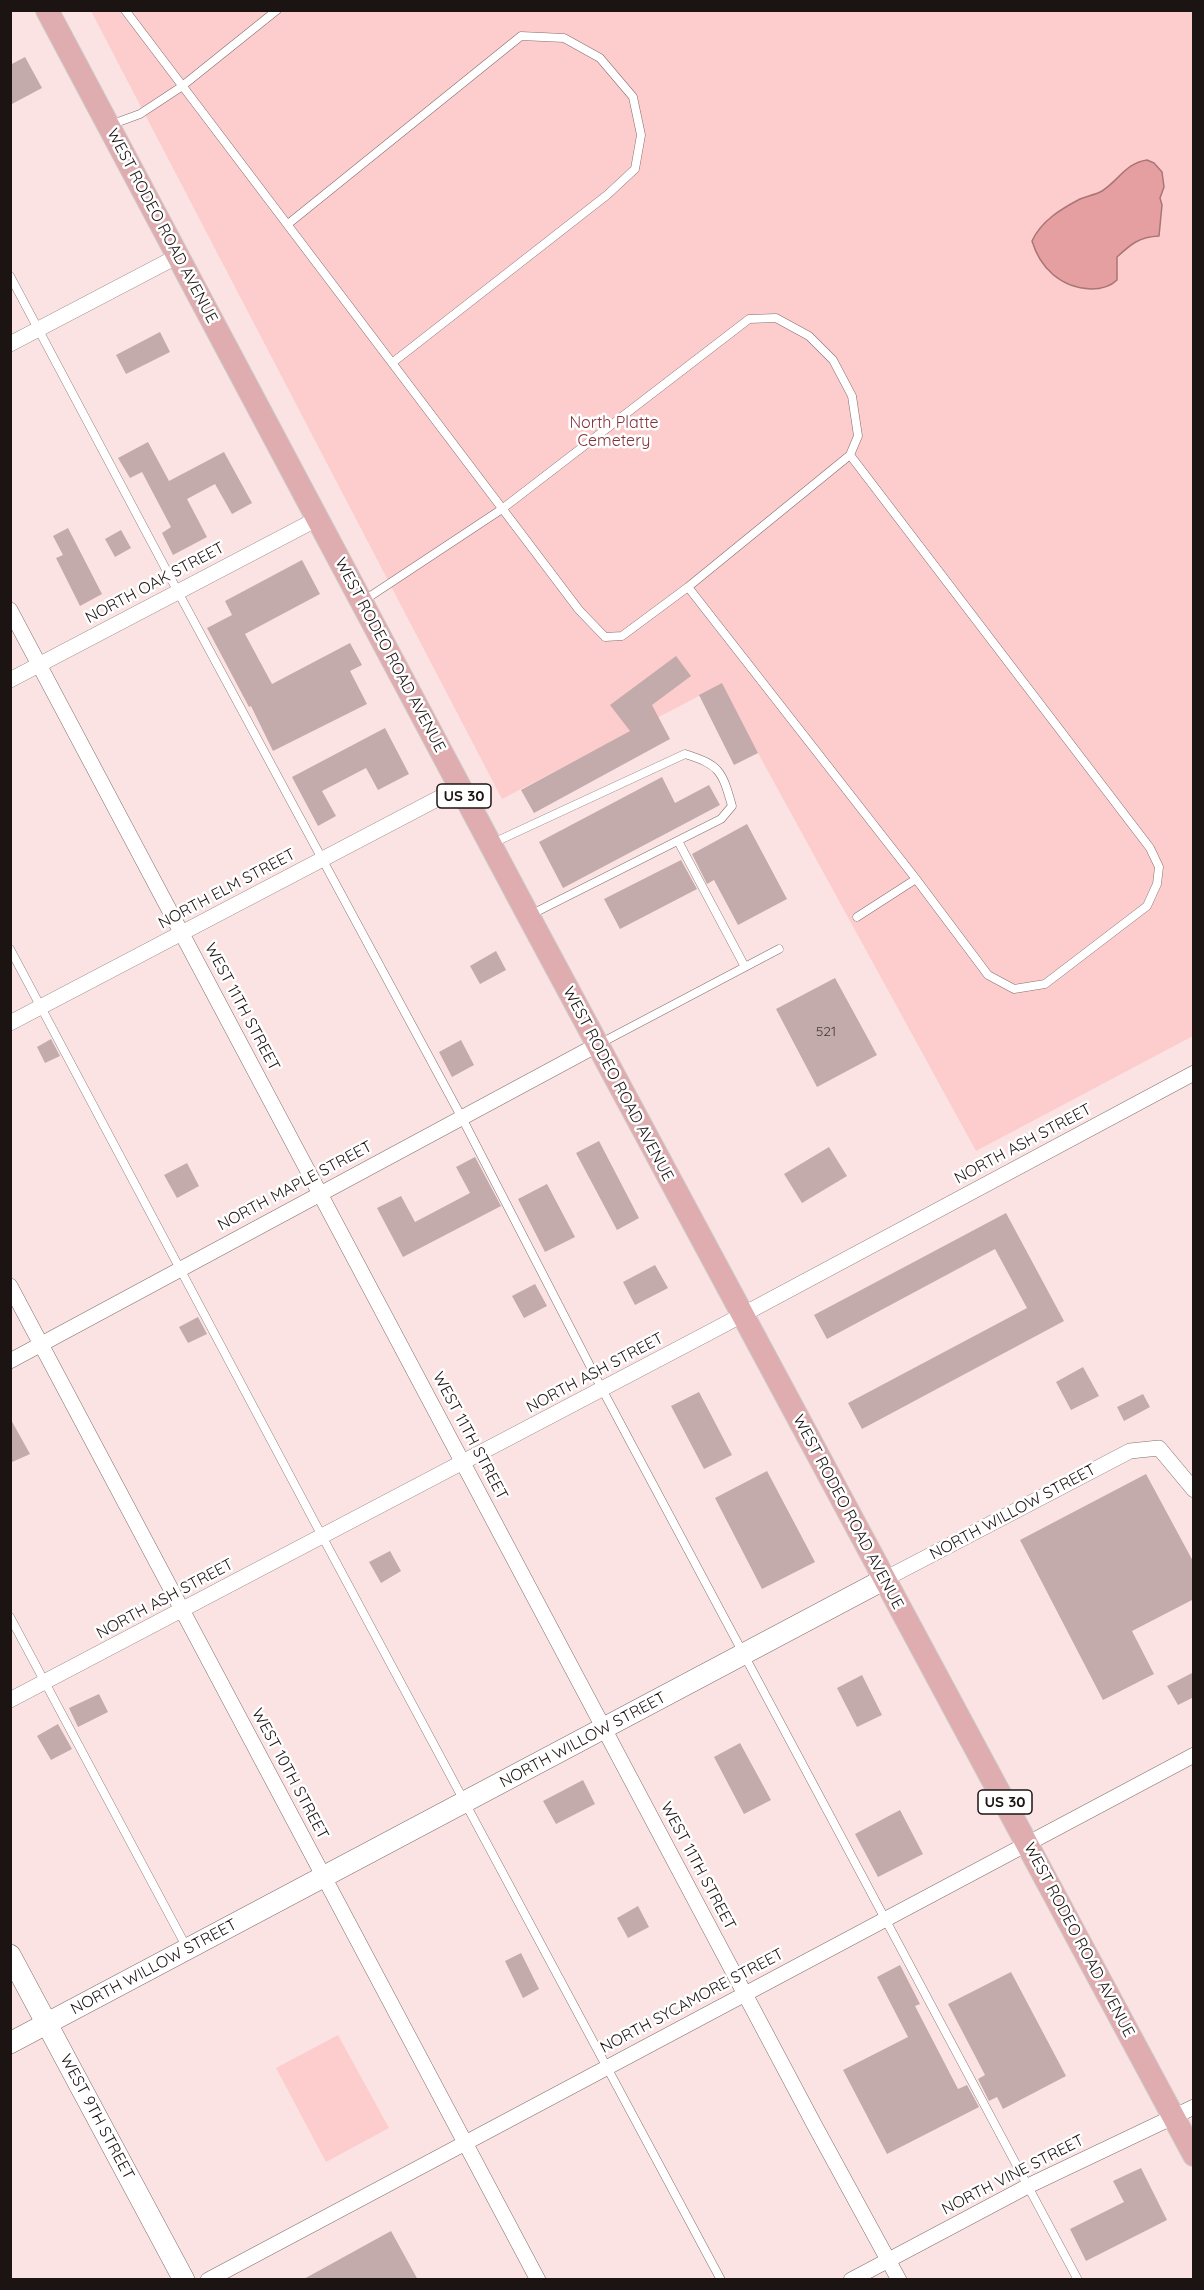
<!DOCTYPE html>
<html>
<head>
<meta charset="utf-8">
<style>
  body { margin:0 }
  #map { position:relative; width:1204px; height:2290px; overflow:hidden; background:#fbe3e3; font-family:Quicksand,sans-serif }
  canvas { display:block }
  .frame { position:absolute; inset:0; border:12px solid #1c1313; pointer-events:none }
</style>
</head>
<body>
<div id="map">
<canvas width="1204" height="2290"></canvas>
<div class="frame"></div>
</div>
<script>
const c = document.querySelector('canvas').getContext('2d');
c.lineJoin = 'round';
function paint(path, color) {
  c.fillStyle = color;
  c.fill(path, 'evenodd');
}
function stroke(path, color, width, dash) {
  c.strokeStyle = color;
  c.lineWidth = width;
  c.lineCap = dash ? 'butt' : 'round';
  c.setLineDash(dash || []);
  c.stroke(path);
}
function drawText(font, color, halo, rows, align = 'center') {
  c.font = font + ' Quicksand,sans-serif';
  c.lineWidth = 5;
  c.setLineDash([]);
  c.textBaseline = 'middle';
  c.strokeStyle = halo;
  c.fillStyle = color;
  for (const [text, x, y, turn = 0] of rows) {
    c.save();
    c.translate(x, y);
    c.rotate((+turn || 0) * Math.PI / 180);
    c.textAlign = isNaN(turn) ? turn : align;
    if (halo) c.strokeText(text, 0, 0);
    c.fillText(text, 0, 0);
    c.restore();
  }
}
paint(new Path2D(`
  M91 11H1193V1036L976 1151 758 753 722 684 502 799Z
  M338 2035 389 2128 326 2162 276 2068Z`), '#fdcdcd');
const water = new Path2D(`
  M1147 160 1154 163 1162 172 1164 187 1160 198 1162 205 1159 236C1139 237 1131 244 1117 257V280C1110 287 1100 289 1091 289 1061 288 1040 268 1032 241 1041 221 1061 209 1080 199 1087 196 1095 195 1102 191 1119 180 1126 163 1147 160Z`);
paint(water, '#e69fa0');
stroke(water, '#a97576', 1.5);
paint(new Path2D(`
  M25 57 42 88 10 105V65Z
  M160 332 170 352 126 374 116 355Z
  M148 442 169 481 224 452 252 503 232 514 215 484 187 499 207 537 173 555 162 533 171 527 142 472 130 478 118 458Z
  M68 528 102 594 80 606 56 558 63 555 53 536Z
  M121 530 131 548 115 557 105 539Z
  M302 560 320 594 245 634 272 684 350 643 362 665 350 671 367 704 273 751 251 706 249 707 207 628 232 615 225 601Z
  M676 656 691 676 652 705 670 739 534 813 521 790 630 731 610 705Z
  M722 683 758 753 734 765 699 695Z
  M385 728 409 774 378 790 366 768 322 791 336 816 318 826 292 777Z
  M662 777 675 803 709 785 720 805 563 888 539 842Z
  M747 824 787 899 738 925 714 880 707 884 692 854Z
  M681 860 697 889 620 929 604 899Z
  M496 951 506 970 480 984 470 966Z
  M835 978 877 1055 817 1087 776 1009Z
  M51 1039 60 1056 45 1063 37 1047Z
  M461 1040 474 1065 452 1077 439 1052Z
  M599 1141 639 1218 617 1230 576 1153Z
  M829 1147 847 1176 802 1203 784 1174Z
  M475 1157 501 1206 403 1257 377 1208 401 1196 415 1222 470 1193 456 1167Z
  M187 1163 199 1186 177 1198 164 1175Z
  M547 1184 575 1237 545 1252 518 1199Z
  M1006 1213 1064 1321 862 1429 848 1403 1027 1308 995 1249 827 1339 814 1315Z
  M655 1265 668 1288 635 1305 623 1282Z
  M535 1284 547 1306 524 1318 512 1296Z
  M198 1317 207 1334 188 1343 179 1327Z
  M1083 1367 1099 1396 1071 1410 1056 1382Z
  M699 1392 732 1455 704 1469 671 1406Z
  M1143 1394 1150 1407 1124 1421 1117 1407Z
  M10 1418 30 1454 10 1463Z
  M767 1471 815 1562 762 1589 715 1498Z
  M1146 1474 1194 1563V1599L1132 1631 1154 1674 1103 1700 1020 1540Z
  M390 1551 401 1571 381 1583 369 1562Z
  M1194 1672V1697L1178 1705 1167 1686Z
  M862 1675 882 1715 857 1727 837 1688Z
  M99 1694 108 1712 78 1727 69 1708Z
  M58 1724 72 1749 51 1760 37 1736Z
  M740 1743 771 1800 744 1814 714 1757Z
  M583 1780 595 1804 556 1824 543 1801Z
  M900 1810 923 1854 878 1877 855 1834Z
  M638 1906 649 1927 628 1938 617 1918Z
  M521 1953 539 1989 523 1998 505 1961Z
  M900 1965 920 2004 915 2006 958 2089 967 2085 979 2107 887 2154 843 2070 908 2037 877 1977Z
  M1011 1972 1066 2076 1003 2109 997 2097 989 2101 978 2079 985 2075 948 2004Z
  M1141 2168 1167 2220 1086 2261 1070 2229 1124 2202 1113 2181Z
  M391 2231 418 2280H302Z`), '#c3abab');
const lane = new Path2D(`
  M125 10 579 610 605 637 622 636 688 587 850 455 858 436 852 396 833 360 809 336 776 318 749 319 502 509 363 601
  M110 125 140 114 181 87 277 10
  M288 224 521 36 564 38 600 58 633 97 641 135 635 169 607 195 392 363
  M10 276 178 592 462 1118 602 1389 1078 2280
  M688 587 916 879 988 975 1014 989 1045 984 1147 906 1157 884 1159 867 1150 848 850 455
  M678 841 745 967
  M493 843 685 754C720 765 722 771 732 806L721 819 530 915
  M857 917 916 879
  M10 949 322 1536 721 2280
  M599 1044 779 949
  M10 1617 187 1948`);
const street = new Path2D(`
  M10 344 178 256
  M10 610 815 2126 899 2280
  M10 680 317 519
  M10 1023 460 787
  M10 1286 538 2280
  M10 1361 597 1045
  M883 1580 1130 1451 1159 1448 1194 1490
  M10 1700 714 1330 1194 1073
  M208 2280 1194 1755
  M851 2280 1028 2186 1194 2107`);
const secondary = new Path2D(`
  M10 1955 184 2280
  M10 2043 883 1580`);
const primary = new Path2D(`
  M47 10 528 915 1194 2155`);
stroke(lane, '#836e6e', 9);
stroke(street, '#836e6e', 16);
stroke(secondary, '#836e6e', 22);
stroke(primary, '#cdcbcb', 24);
stroke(lane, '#fff', 8);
stroke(street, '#fff', 15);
stroke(secondary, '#fff', 21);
stroke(primary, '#dfadaf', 22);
drawText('14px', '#463939', null, [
  ["521",826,1032]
]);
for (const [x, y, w] of [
  [464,796,54],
  [1005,1802,54]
]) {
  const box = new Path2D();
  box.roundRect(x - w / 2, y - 12, w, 24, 4.5);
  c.fillStyle = '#fff';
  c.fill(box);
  stroke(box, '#1c1313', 1.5);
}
drawText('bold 15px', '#1c1313', null, [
  ["US 30",464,796],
  ["US 30",1005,1802]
]);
drawText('16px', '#1c1313', '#fff', [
  ["WEST RODEO ROAD AVENUE",162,226,62],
  ["NORTH OAK STREET",155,583,-28],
  ["WEST RODEO ROAD AVENUE",390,655,62],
  ["NORTH ELM STREET",227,889,-28],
  ["WEST 11TH STREET",242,1007,62],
  ["WEST RODEO ROAD AVENUE",618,1084,62],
  ["NORTH ASH STREET",1023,1144,-28],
  ["NORTH MAPLE STREET",295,1186,-28],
  ["NORTH ASH STREET",595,1373,-28],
  ["WEST 11TH STREET",470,1436,62],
  ["WEST RODEO ROAD AVENUE",848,1512,62],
  ["NORTH WILLOW STREET",1013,1512,-28],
  ["NORTH ASH STREET",165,1599,-28],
  ["NORTH WILLOW STREET",583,1740,-28],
  ["WEST 10TH STREET",290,1774,62],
  ["WEST 11TH STREET",698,1866,62],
  ["WEST RODEO ROAD AVENUE",1079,1940,62],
  ["NORTH WILLOW STREET",154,1967,-28],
  ["NORTH SYCAMORE STREET",692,2001,-28],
  ["WEST 9TH STREET",97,2117,62],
  ["NORTH VINE STREET",1013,2175,-27]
]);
drawText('16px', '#832f37', '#fff', [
  ["North Platte",614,423],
  ["Cemetery",614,441]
]);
</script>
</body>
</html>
